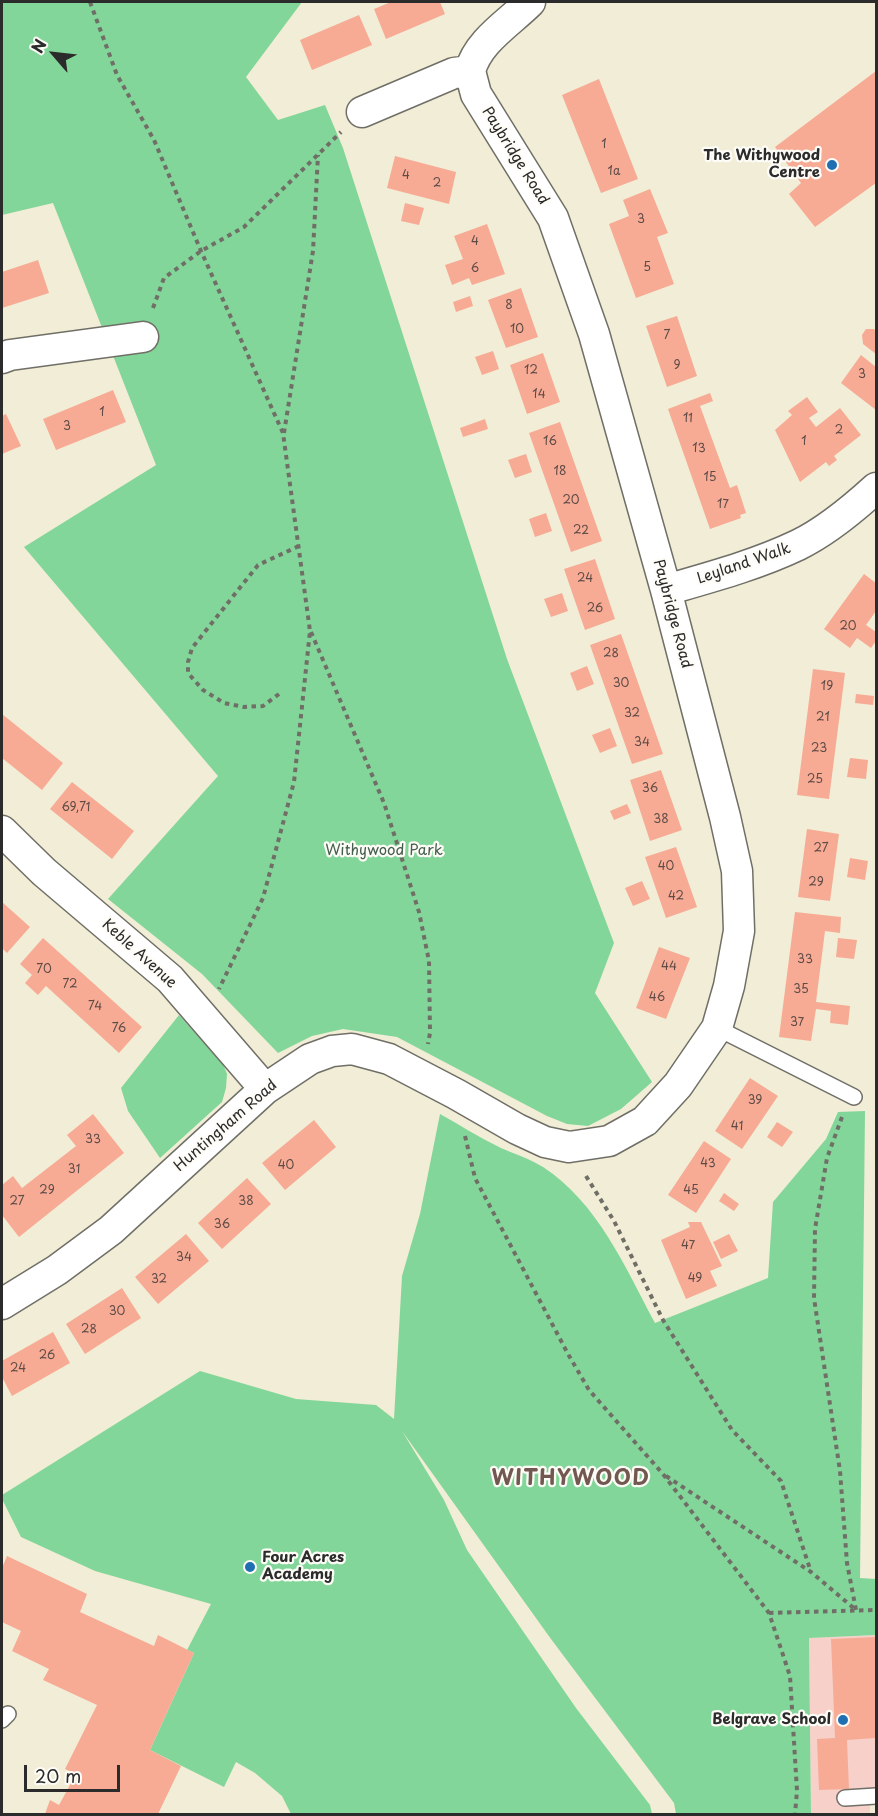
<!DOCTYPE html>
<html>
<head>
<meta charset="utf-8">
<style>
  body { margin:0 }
  #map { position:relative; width:878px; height:1816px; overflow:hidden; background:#f1edd6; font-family:"Playpen Sans",sans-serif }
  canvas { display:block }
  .frame { position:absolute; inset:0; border:3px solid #2b2b2b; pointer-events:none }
  .north { position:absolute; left:24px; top:24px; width:60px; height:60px; -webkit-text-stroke:4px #fdfcf7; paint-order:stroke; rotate:298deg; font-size:16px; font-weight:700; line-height:24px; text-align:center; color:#2b2b2b }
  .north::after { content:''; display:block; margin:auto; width:21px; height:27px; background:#2b2b2b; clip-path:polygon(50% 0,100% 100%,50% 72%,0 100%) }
  .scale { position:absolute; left:24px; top:1765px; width:96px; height:27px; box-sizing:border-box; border:3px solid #2b2b2b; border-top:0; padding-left:8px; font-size:18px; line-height:21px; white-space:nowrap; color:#2b2b2b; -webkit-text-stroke:4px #fdfcf7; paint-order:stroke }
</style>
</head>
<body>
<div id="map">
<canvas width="878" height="1816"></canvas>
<div class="frame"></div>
<div class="north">N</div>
<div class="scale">20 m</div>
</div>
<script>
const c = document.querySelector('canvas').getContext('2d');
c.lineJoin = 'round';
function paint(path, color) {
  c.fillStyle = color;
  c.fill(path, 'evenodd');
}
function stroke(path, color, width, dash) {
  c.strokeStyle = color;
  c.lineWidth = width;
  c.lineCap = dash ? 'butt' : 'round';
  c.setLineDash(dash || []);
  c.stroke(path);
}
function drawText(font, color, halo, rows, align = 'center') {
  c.font = font + ' "Playpen Sans",sans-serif';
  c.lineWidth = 4.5;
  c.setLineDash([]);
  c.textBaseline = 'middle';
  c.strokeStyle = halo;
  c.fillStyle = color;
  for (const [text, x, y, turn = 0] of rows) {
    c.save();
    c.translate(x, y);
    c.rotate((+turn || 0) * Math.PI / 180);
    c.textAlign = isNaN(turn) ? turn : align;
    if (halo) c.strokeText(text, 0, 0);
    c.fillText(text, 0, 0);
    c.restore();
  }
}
paint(new Path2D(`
  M876 1635V1802L870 1803V1814H811L809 1638Z`), '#f7d0ca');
paint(new Path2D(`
  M2 2H302L246 77 278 120 325 105 343 148 507 659 614 943 595 993 652 1082 621 1109 588 1126 567 1124 547 1116 397 1037 343 1029 312 1036 278 1053 202 974 108 899 218 776 24 547 156 465 53 203 2 215Z
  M179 1015 223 1064 227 1074 226 1088 222 1102 160 1158 128 1111 121 1088Z
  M865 1111 860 1578 876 1579V1635L809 1638 811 1814H676L674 1803 551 1639 402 1431 444 1500 467 1550 576 1708 650 1805 652 1814H291L282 1796 255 1773 236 1762 224 1787 150 1750 194 1653 187 1650 211 1604 95 1571 21 1537 2 1499V1495L200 1371 296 1399 376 1405 394 1419 402 1276 420 1214 440 1114C460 1125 480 1138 501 1148 515 1154 530 1159 543 1167 598 1203 625 1267 655 1323L768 1278 773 1202 826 1139 838 1112Z`), '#83d699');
paint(new Path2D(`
  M391 2H440L445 14 386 39 374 9Z
  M359 15 372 45 312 70 300 40Z
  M876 71V183L815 227 789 194 801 183 775 147Z
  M599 79 638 179 601 193 562 95Z
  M395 156 456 172 449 204 387 188Z
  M650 189 668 233 657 237 674 284 636 298 609 224 629 216 623 200Z
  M405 203 424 208 419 225 401 221Z
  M487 224 505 274 472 285 469 278 452 285 445 265 463 259 454 236Z
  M38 260 49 293 2 308V272Z
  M521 288 538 337 506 348 488 300Z
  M470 296 473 306 456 312 453 302Z
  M677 316 697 376 667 387 646 326Z
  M866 329H874L876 331V354L863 344 862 335Z
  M493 351 499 369 482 375 475 357Z
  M543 353 560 402 527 414 510 365Z
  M861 355 876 367V410L841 383Z
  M113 390 126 422 56 450 43 419Z
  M710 393 713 401 700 406 730 488 737 485 746 513 740 515 741 518 710 529 668 409Z
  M807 397 818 412 809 418 816 427 840 408 861 435 834 456 837 460 829 466 826 462 800 482 775 430 792 415 788 411Z
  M6 414 21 446 2 454V416Z
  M485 419 488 429 463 437 460 428Z
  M560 422 602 541 571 552 529 433Z
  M526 454 532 472 515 478 508 460Z
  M546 513 552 531 535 537 529 519Z
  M595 559 615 619 585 630 564 569Z
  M864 574 876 583V611L866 625 876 632V641L871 648 857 638 850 648 824 629Z
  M562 593 568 611 551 617 544 599Z
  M621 634 663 754 632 764 590 645Z
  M587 666 594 684 577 691 570 673Z
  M813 669 845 673 829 799 797 795Z
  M856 694 874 696 873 705 855 703Z
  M2 714 63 763 42 790 2 758Z
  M610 728 617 746 600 753 592 735Z
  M850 758 868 760 866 779 847 777Z
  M661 770 682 830 650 841 630 780Z
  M72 782 134 831 112 859 50 809Z
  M627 804 631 813 614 820 610 811Z
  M807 829 839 834 830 901 798 897Z
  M676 847 697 907 666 918 645 857Z
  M850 858 868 861 865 880 847 877Z
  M642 881 650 899 633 906 625 888Z
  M2 902 30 927 7 953 2 948Z
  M795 912 841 917 840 933 825 931 816 1002 850 1006 848 1025 830 1023 831 1011 816 1009 811 1041 779 1037Z
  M43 938 142 1027 119 1053 46 986 38 995 25 983 32 975 20 964Z
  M838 938 857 940 854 959 836 957Z
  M659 947 690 958 666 1019 636 1008Z
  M750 1078 778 1096 742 1149 715 1131Z
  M93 1114 124 1153 19 1237 2 1215V1185L13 1176 22 1188 76 1146 67 1135Z
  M314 1120 336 1147 285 1190 262 1163Z
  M777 1122 793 1132 782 1147 767 1137Z
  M704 1141 731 1159 696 1213 668 1195Z
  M247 1178 271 1204 222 1249 198 1223Z
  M724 1193 739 1204 734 1211 719 1201Z
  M688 1222H701L722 1266 710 1271 717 1286 686 1299 661 1240 690 1227Z
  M186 1234 209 1261 158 1304 135 1277Z
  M729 1234 738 1251 721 1259 713 1242Z
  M122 1288 141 1318 85 1354 66 1324Z
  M53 1332 70 1363 12 1396 2 1377V1361Z
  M7 1556 87 1594 80 1612 154 1646 158 1635 194 1653 150 1750 181 1766 158 1814H45L50 1800 59 1805 76 1774 65 1769 97 1705 43 1680 49 1669 12 1651 21 1631 2 1622V1568Z
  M876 1637V1738L847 1740 849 1789 819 1790 817 1739 835 1738 831 1639Z`), '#f7ab95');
const service = new Path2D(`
  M717 1028 854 1097
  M2 1720 8 1714
  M845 1798 876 1796`);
const minor = new Path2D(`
  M362 112 454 73 470 71C478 41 509 23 530 2
  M2 358 10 355 143 337
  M666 590C711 577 756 565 798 545 827 531 853 509 876 488
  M2 831 44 872 170 979 265 1089
  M2 1304 57 1270 111 1230 265 1089 310 1059 332 1051 352 1049 389 1059 456 1094 517 1129 545 1142 569 1147 609 1141 645 1121 678 1085 717 1028 729 986 739 931 737 871 725 817 666 590 594 334 553 218 476 94 470 71`);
stroke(service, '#706f67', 18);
stroke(minor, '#706f67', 33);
stroke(new Path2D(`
  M90 2 117 75 154 140 201 251 283 433 310 631 294 782 263 898 219 989
  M153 308 164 278 201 251 244 227 341 132
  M284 433 313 251 318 155
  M311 632 384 803 419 912 429 961 430 1033 428 1044
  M279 694 263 706 244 707 224 703 203 690 188 673V662L192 648 258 565 299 546
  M842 1117 827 1158 815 1229 814 1298 840 1471 847 1563 856 1610
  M465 1136 475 1178 568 1354 589 1390 663 1474 769 1613 790 1676 797 1791 795 1814
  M586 1176 614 1221 663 1320 732 1430 781 1481 811 1572
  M666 1476 811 1572 856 1610
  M769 1613 876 1610`), '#706f67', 4, [4.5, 4.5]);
stroke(service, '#fff', 15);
stroke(minor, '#fff', 30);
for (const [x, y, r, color] of [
  [832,165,6,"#1f6fb2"],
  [250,1567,6,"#1f6fb2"],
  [843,1720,6,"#1f6fb2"]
]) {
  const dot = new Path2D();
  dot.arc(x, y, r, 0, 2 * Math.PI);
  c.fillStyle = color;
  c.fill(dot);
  stroke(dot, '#fdfcf7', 2);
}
drawText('12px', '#5e4b46', null, [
  ["1",604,145],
  ["1a",614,172],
  ["4",406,176],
  ["2",437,184],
  ["3",641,220],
  ["4",475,242],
  ["5",647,268],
  ["6",475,269],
  ["8",509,306],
  ["10",517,330],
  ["7",667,336],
  ["9",677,366],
  ["12",531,371],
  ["3",862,375],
  ["14",539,395],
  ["1",102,413],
  ["11",688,419],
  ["3",67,427],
  ["2",839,431],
  ["16",550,442],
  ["1",804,442],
  ["13",699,449],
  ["18",560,472],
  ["15",710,478],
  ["20",571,501],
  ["17",723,505],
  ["22",581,531],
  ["24",585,579],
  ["26",595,609],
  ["20",848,627],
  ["28",611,654],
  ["30",621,684],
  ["19",827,687],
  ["32",632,714],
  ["21",823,718],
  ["34",642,743],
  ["23",819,749],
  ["25",815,780],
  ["36",650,789],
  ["69,71",76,808],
  ["38",661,820],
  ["27",821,849],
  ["40",666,867],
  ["29",816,883],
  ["42",676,897],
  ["33",805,960],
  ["44",669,967],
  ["70",44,970],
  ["72",70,985],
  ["35",801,990],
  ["46",657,998],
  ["74",95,1007],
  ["37",797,1023],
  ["76",119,1029],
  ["39",755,1101],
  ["41",737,1127],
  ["33",93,1140],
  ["43",708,1164],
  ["40",286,1166],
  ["31",74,1170],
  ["29",47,1191],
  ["45",691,1191],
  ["27",17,1202],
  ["38",246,1202],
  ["36",222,1225],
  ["47",688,1246],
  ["34",184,1258],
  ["49",695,1279],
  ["32",159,1280],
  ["30",117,1312],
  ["28",89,1330],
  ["26",47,1356],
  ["24",18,1369]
]);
drawText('15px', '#2b2b2b', '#fdfcf7', [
  ["Paybridge Road",515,156,58],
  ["Leyland Walk",744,564,-19],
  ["Paybridge Road",672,614,75],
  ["Keble Avenue",139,954,42],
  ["Huntingham Road",226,1126,-41]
]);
drawText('bold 15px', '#2b2b2b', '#fdfcf7', [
  ["The Withywood",820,156],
  ["Centre",820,173],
  ["Four Acres",262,1558,"left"],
  ["Academy",262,1575,"left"],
  ["Belgrave School",831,1720]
], 'right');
drawText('15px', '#455e4c', '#fdfcf7', [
  ["Withywood Park",384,851]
]);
c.letterSpacing = '1.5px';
drawText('bold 21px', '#725850', '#fdfcf7', [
  ["WITHYWOOD",571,1479]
]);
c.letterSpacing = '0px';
</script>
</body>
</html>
